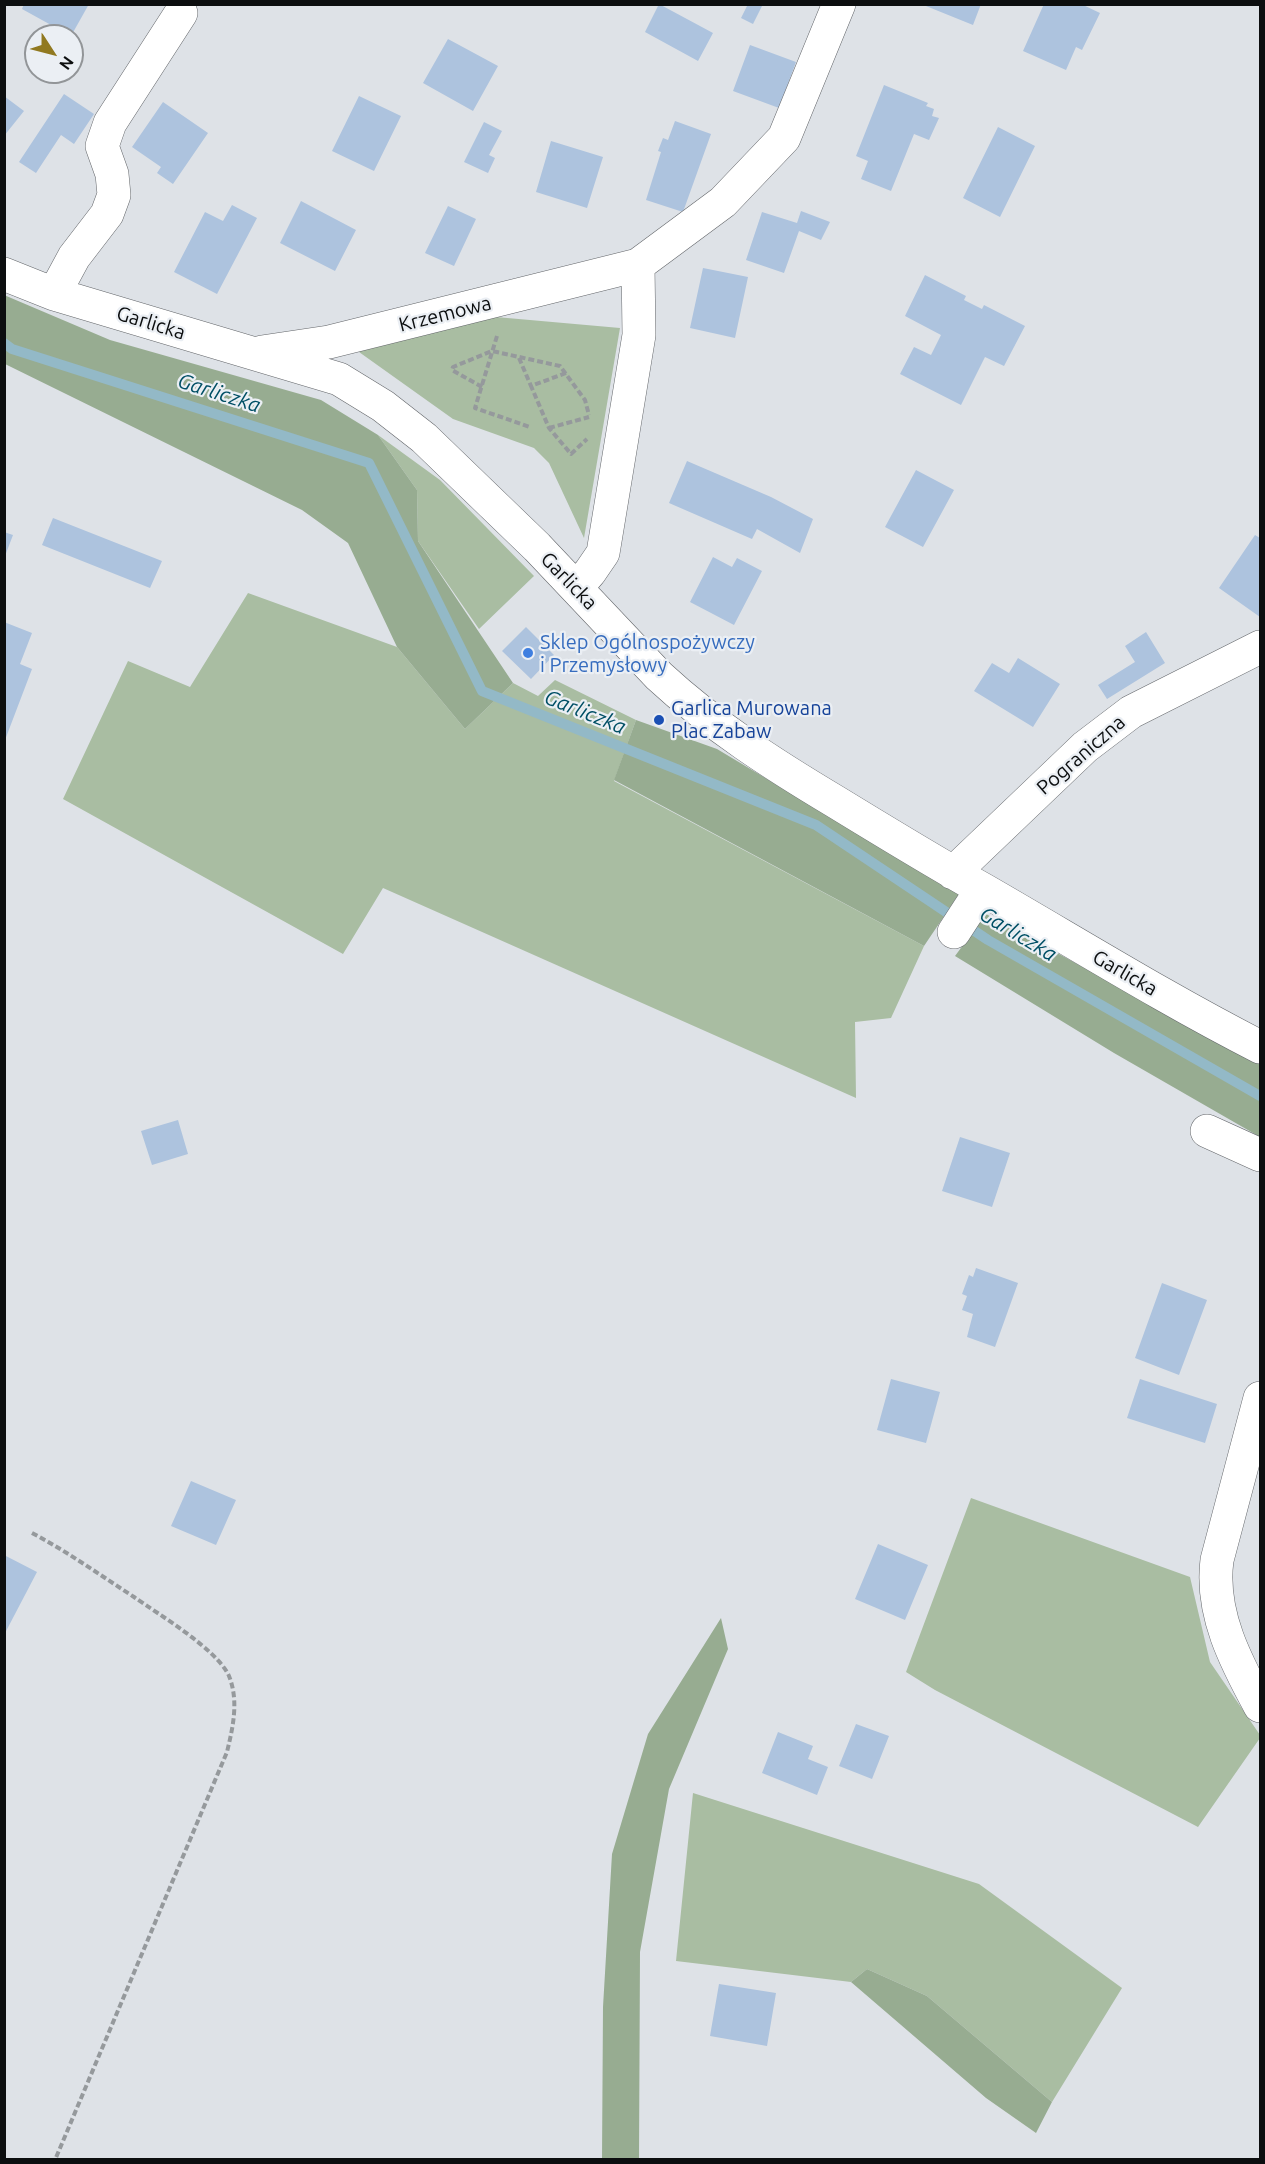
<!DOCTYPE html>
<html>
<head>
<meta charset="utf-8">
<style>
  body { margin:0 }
  #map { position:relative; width:1265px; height:2164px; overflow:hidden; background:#dee2e7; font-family:Ubuntu,sans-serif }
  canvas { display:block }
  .frame { position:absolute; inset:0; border:6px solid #0c0e0f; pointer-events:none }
  .north { position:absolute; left:24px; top:24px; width:60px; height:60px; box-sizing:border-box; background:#ebeff4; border:2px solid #929598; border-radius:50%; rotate:126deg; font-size:16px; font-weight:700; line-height:24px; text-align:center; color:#0c0e0f }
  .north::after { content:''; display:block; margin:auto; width:21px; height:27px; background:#917920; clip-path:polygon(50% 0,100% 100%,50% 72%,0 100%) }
</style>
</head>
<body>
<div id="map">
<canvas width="1265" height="2164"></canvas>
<div class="frame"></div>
<div class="north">N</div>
</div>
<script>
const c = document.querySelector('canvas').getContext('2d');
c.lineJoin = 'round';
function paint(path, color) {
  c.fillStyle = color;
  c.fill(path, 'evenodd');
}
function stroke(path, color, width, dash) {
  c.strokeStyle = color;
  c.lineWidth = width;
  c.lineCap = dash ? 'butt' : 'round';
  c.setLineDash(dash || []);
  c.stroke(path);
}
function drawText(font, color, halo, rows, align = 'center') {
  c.font = font + ' Ubuntu,sans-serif';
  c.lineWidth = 4.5;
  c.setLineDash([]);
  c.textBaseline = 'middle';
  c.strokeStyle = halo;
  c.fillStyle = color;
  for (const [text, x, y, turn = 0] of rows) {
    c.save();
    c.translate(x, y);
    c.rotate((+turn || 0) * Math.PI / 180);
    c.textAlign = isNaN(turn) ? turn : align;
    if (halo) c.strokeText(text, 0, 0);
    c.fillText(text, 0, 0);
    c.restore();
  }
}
paint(new Path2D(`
  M496 317 620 328 584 538 549 463 534 448 453 419 352 347Z
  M378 435 440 480 534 576 479 629 418 541 417 490Z
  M248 593 397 647 465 729 513 683 538 696 555 680 636 720 614 781 924 946 891 1018 855 1022 856 1098 383 888 343 954 63 799 128 661 190 687Z
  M971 1498 1190 1577 1210 1662 1260 1735V1738L1198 1827 935 1690 906 1672Z
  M693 1793 979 1884 1122 1988 1052 2102 927 1996 867 1969 851 1982 676 1961Z`), '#a9bda2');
paint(new Path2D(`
  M4 295 110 340 321 400 378 435 417 490 418 541 513 683 465 729 397 647 348 543 302 510 5 364Z
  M636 720 717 749 959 894 924 946 614 780Z
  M986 914 1260 1064V1137L1114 1053 955 956Z
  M721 1618 728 1649 669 1789 640 1952 639 2159H602L603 2007 612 1854 648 1734Z
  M867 1969 927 1996 1052 2102 1036 2133 986 2098 851 1982Z`), '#97ac91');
stroke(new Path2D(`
  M4 343 12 349 369 463 482 691 816 825 988 940 1260 1096`), '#93b9c7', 10);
paint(new Path2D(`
  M24 4H89L71 36 22 9Z
  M659 4 713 33 698 61 645 32Z
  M748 4H763L753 24 741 18Z
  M921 4H981L973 25Z
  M1044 4H1081L1100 13 1082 50 1076 47 1066 70 1023 51Z
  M448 39 498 66 473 111 423 83Z
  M750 45 796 62 779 108 733 91Z
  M884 85 928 103 926 106 934 109 932 116 939 118 929 140 914 134 891 191 861 179 868 161 856 156Z
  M64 94 94 114 74 144 61 135 36 173 19 162Z
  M4 96 24 111 4 136Z
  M359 96 401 116 374 171 332 151Z
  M163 102 208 133 173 184 157 173 161 167 132 147Z
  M675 121 711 134 683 212 646 200 661 152 658 151 663 138 668 140Z
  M484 122 502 131 489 155 495 158 488 173 464 162Z
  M998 127 1035 146 1000 217 963 198Z
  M551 141 603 157 587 208 536 192Z
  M301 201 356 230 335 271 280 243Z
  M232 205 257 218 217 294 174 272 205 212 223 221Z
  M448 206 476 219 454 266 425 253Z
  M801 211 830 222 821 240 799 231 784 273 746 260 762 212 797 223Z
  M703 268 748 277 735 338 690 328Z
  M925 275 966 296 964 300 982 309 984 305 1025 326 1004 366 985 357 961 405 900 374 914 347 931 355 941 335 905 316Z
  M687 461 771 497 813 519 800 553 757 529 752 539 669 503Z
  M916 470 954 490 923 547 885 527Z
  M53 518 162 561 150 588 42 545Z
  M4 532 13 535 5 556H4Z
  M1255 535 1260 538V617L1219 588Z
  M713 557 732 567 737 558 762 571 734 625 690 602Z
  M4 622 32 633 20 664 32 669 5 740Z
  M526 627 554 655 531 679 502 651Z
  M1146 632 1165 663 1107 699 1098 685 1135 662 1125 646Z
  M1018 658 1060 684 1033 727 974 691 992 663 1009 673Z
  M178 1120 188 1154 152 1165 141 1131Z
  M960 1137 1010 1153 992 1207 942 1191Z
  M976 1268 1018 1283 995 1347 967 1337 973 1314 962 1310 967 1296 962 1294 969 1275 973 1277Z
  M1162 1283 1207 1300 1179 1375 1135 1358Z
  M891 1379 940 1392 926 1443 877 1430Z
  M1140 1379 1217 1404 1205 1443 1127 1418Z
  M191 1481 236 1500 216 1545 171 1526Z
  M878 1544 928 1565 905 1620 855 1599Z
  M4 1555 37 1572 4 1635Z
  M856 1724 889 1736 872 1779 839 1766Z
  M778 1732 813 1746 808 1759 828 1767 817 1795 762 1773Z
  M719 1984 776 1993 767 2046 710 2036Z`), '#adc3de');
const minor = new Path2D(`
  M4 274 54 294 339 379 383 406 424 438 537 547 659 676C713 726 774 765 836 802 885 832 934 862 984 890 1076 943 1166 999 1260 1047
  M54 294 74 257 107 214 114 195 112 174 102 146 110 123 181 13
  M262 352 329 342 638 265 723 202 784 138 839 4
  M576 588 590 572 603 553 639 335 638 265
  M953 873 1085 747 1131 712 1260 647
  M954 932 982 889
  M1207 1131 1260 1155
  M1260 1398 1217 1560C1210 1613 1236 1662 1260 1706`);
stroke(minor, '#63666a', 34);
stroke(new Path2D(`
  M497 336 475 408 530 427
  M519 358 531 386
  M566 373 531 386 549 428 571 454 587 439
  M482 387 452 370 453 367 492 351 560 366 585 400 589 415
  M549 428 589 417
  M32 1533C68 1552 100 1575 134 1597 158 1614 217 1649 229 1676 239 1701 233 1727 227 1752L55 2160`), '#95999c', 4, [6, 3]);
stroke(minor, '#fff', 33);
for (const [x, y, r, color] of [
  [528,653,6,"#3f7fe0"],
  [659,720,6,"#1a4fb4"]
]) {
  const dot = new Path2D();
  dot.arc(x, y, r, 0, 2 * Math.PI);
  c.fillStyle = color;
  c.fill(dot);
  stroke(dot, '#ebeff4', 2);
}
drawText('20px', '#0c0e0f', '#ebeff4', [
  ["Krzemowa",445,314,-14],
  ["Garlicka",151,323,17],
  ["Garlicka",569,581,46],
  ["Pograniczna",1081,755,-41],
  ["Garlicka",1125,973,30]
]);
drawText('20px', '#366cbe', '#ebeff4', [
  ["Sklep Ogólnospożywczy",540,642],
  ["i Przemysłowy",540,665]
], 'left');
drawText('20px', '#164399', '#ebeff4', [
  ["Garlica Murowana",671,708],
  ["Plac Zabaw",671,731]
], 'left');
drawText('italic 21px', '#004f65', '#ebeff4', [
  ["Garliczka",219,393,18],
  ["Garliczka",585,712,22],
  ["Garliczka",1018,934,31]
]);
</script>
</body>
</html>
